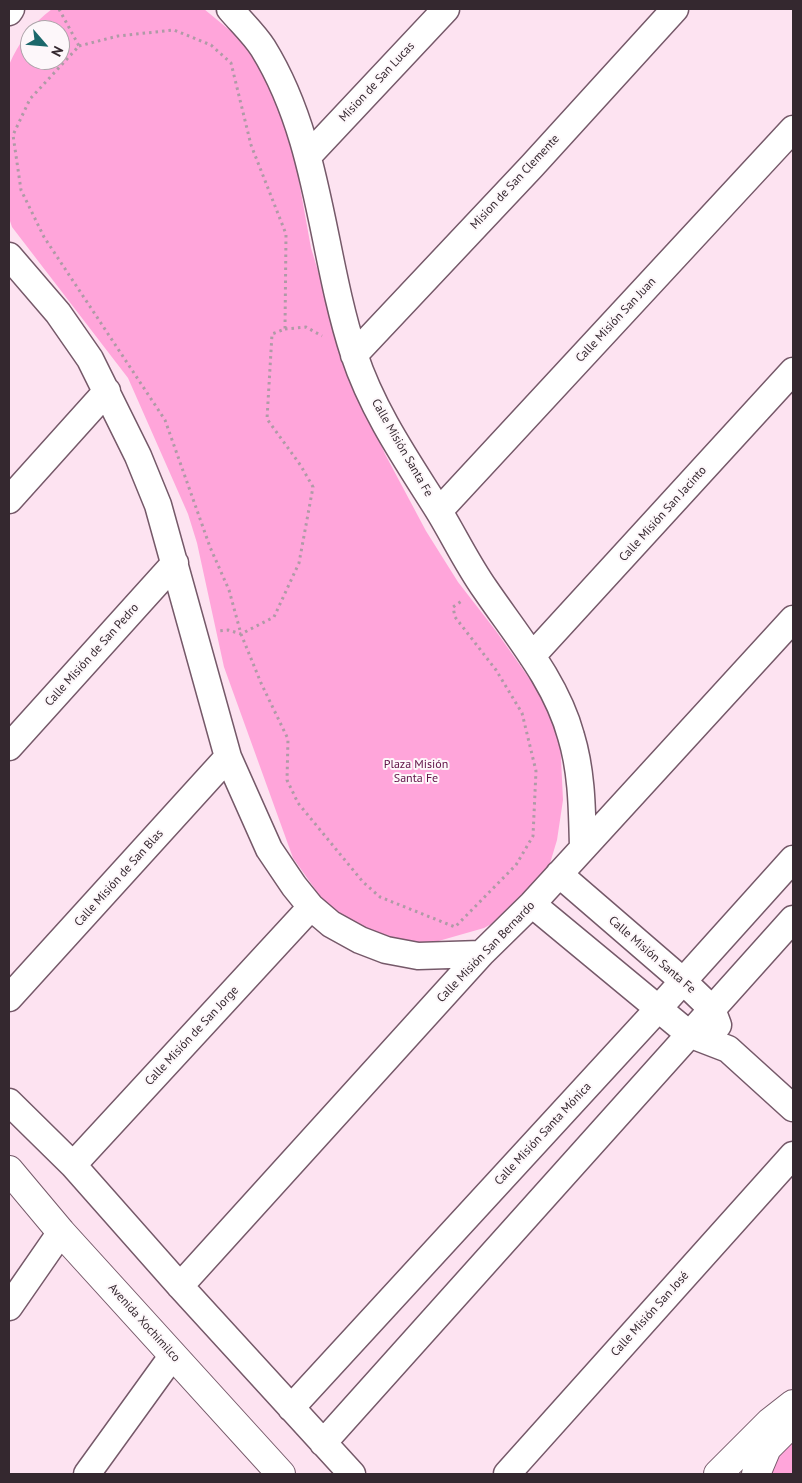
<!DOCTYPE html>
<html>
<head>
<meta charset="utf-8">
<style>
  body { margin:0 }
  #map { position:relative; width:802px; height:1483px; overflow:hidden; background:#fde3f1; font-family:"PT Sans",sans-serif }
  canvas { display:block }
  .frame { position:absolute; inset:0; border:10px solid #34282f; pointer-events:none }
  .north { position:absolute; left:20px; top:20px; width:50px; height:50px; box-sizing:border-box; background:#fdf7fa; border:1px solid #ada4a9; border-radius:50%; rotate:117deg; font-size:14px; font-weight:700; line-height:20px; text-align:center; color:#34282f }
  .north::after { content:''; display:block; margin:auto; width:18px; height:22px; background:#1b686b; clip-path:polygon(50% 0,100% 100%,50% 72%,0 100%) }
</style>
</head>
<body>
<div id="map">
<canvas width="802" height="1483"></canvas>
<div class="frame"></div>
<div class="north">N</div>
</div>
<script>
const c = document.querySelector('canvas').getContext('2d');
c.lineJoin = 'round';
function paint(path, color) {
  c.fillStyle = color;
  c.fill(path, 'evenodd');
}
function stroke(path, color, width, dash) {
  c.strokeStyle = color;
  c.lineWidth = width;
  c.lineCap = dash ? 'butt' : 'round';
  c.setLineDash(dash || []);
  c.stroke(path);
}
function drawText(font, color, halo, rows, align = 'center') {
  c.font = font + ' "PT Sans",sans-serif';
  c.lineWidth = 4;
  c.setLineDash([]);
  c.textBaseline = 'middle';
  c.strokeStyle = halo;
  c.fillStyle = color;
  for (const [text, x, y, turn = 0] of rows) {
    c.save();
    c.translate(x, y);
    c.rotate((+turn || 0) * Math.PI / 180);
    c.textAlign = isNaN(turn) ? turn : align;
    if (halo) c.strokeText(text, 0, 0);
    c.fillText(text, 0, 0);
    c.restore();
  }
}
paint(new Path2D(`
  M52 9H204L238 37 271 82 291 137 311 248 333 320 349 371 385 454 426 531 458 582 496 631 548 705 560 738 563 800 557 840 548 870 515 911 484 928 435 942 417 945 377 934 348 919 322 899 293 858 224 667 197 543 188 514 128 378 12 227 9 218V65C19 42 32 24 52 9ZM30 30H60V60H30Z
  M793 1442V1474H769L775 1458Z`), '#ffa5da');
const street = new Path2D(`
  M230 9C241 22 254 34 263 48 320 140 321 253 354 354 373 412 408 462 440 513 455 538 468 565 485 589 517 636 556 681 571 736 582 772 582 810 583 847
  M9 12 11 9
  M308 156 446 9
  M9 256 58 313 90 359 138 456 158 505 228 757 269 849 294 886 311 907 331 924 360 940 386 950 418 956 481 954
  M354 355 532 166 675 9
  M9 500 107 391
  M439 511 793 129
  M532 656 793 371
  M9 747 175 563
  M559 874 683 981 712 1009 718 1025
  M532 904 689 1034 728 1049 793 1108
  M9 998 228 757
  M9 1102 73 1165 180 1286 352 1474
  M73 1165 311 907
  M180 1286 481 954 532 904 793 619
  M9 1307 61 1232
  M291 1408 658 1009 793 859
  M323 1443 793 919
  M87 1474 173 1355
  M507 1474 793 1155`);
const secondary = new Path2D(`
  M9 1170 61 1232 281 1474
  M718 1474 770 1422 793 1404
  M756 1474 767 1448 787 1428`);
stroke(street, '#755969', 29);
stroke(secondary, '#755969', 30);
stroke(new Path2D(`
  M59 9 79 46 30 99 13 135 21 190 44 237 165 420 210 547 229 590 241 634 261 683 288 739 287 780 298 803 363 882 380 897 455 927 516 865 533 836 536 771 522 713 496 670 455 617 453 607 463 600
  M79 46 118 36 174 30 211 45 231 63 251 145 286 234 285 329 272 334 267 419 301 466 313 487 299 563 274 617 241 634 228 630 219 631
  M285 329 306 327 322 336`), '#af9aa6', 3, [2.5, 4]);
stroke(street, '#fff', 26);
stroke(secondary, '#fff', 28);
drawText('12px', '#34282f', '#fdf7fa', [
  ["Mision de San Lucas",377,82,-47],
  ["Mision de San Clemente",515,182,-47],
  ["Calle Misión San Juan",616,320,-47],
  ["Calle Misión Santa Fe",402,448,60],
  ["Calle Misión San Jacinto",663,514,-48],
  ["Calle Misión de San Pedro",92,655,-48],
  ["Calle Misión de San Blas",119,878,-48],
  ["Calle Misión San Bernardo",486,952,-46],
  ["Calle Misión Santa Fe",652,955,41],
  ["Calle Misión de San Jorge",192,1036,-47],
  ["Calle Misión Santa Mónica",543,1134,-47],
  ["Calle Misión San José",650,1314,-48],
  ["Avenida Xochimilco",144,1323,48]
]);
drawText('12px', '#5e1045', '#fdf7fa', [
  ["Plaza Misión",416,765],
  ["Santa Fe",416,779]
]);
</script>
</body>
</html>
